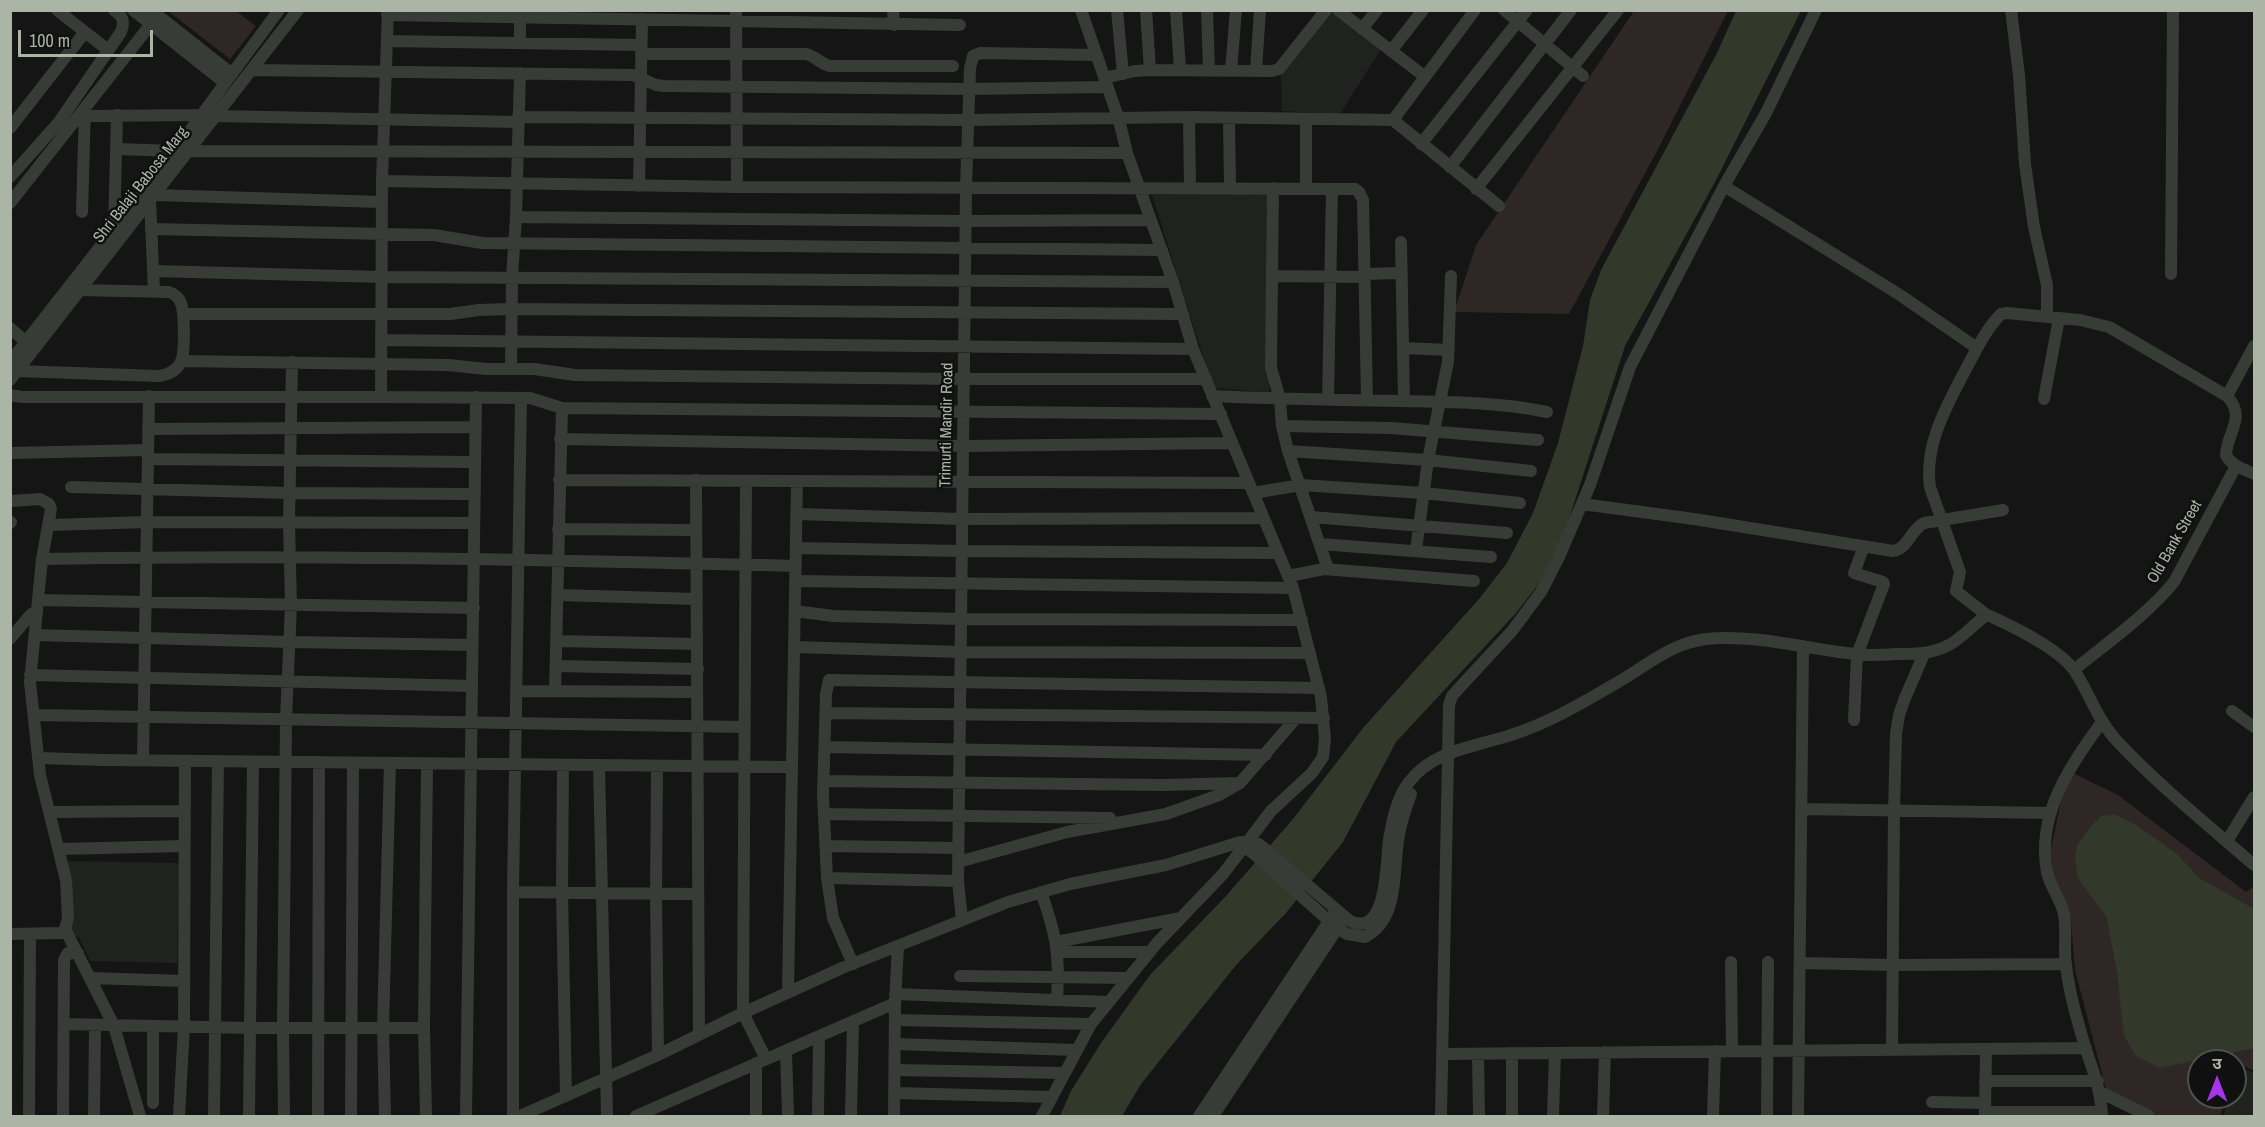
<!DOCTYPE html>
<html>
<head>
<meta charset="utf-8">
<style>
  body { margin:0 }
  #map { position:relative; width:2265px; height:1127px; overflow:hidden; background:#141514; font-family:"Archivo Narrow","Noto Sans Devanagari",sans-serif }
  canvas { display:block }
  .frame { position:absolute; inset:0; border:12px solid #abb5a6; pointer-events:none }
  .north { position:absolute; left:2187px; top:1049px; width:60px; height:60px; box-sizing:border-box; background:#0f100f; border:2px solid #4d524b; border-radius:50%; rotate:0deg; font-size:16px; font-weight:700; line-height:24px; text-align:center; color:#abb5a6 }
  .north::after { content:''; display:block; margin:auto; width:21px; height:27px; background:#a734ed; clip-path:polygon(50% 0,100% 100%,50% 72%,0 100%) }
  .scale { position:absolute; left:18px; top:30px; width:135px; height:27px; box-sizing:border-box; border:3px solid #abb5a6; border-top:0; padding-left:8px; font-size:18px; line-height:21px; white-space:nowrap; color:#abb5a6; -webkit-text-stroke:4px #0f100f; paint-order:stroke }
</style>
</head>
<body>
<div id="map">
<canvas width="2265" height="1127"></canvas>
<div class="frame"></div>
<div class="north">उ</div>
<div class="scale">100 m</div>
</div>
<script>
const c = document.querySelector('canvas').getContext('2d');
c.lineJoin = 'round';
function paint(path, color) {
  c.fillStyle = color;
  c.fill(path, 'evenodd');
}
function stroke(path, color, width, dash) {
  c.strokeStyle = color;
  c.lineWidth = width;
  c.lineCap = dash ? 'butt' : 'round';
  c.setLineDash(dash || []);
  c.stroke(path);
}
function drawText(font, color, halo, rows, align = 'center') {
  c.font = font + ' "Archivo Narrow",sans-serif';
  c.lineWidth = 5;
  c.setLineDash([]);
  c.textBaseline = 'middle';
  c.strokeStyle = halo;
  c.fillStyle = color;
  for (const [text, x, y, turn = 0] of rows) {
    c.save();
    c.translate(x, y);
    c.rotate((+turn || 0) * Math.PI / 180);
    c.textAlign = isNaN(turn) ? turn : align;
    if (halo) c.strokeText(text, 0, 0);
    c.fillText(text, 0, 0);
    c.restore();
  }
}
paint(new Path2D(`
  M1329 11 1381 49 1340 114 1282 111 1281 69Z
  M1273 194 1269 392 1213 388 1152 195Z
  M67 861 179 863 177 963 90 961 79 937 69 936Z
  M2242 1067 2254 1073V1116H2223L2230 1097H2235V1085Z`), '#202220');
paint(new Path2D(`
  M168 11H236L256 26 230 59Z
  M1634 11H1728L1657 151 1569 314 1454 312 1476 245Z
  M2071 772 2118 795 2246 892 2254 886V1071L2240 1064 2235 1078V1061H2199V1097H2227L2220 1116H2159L2106 1089 2075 970 2071 921 2052 875 2051 849 2063 791Z`), '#2f2726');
paint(new Path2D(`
  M1736 11H1801L1715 182 1625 346 1564 534 1544 577 1516 613 1396 742 1343 842 1286 913 1237 964 1141 1084 1122 1116H1060L1071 1091 1101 1043 1150 975 1226 896 1293 819 1363 728 1479 599 1507 563 1533 513 1558 443 1583 346 1590 300 1601 270 1717 53Z
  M2115 815 2135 824 2178 855 2199 878 2254 909V1048L2160 1068 2136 1056 2124 1036 2117 972 2107 918 2078 878 2075 858 2077 846 2088 830 2101 816Z`), '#33392a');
stroke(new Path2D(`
  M57 10 108 50
  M133 10 225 83
  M151 10 232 74
  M736 10 737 187
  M893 10 894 25
  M1117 10 1123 74
  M1146 10 1150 70
  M1176 10 1180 69
  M1207 10 1209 70
  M1338 10 1424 76
  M1504 10 1583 76
  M2011 10 2019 75 2025 164 2034 227 2047 285V317
  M387 15 960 25
  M1362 29 1377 10
  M387 41 641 45
  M520 43V11
  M1391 51 1423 10
  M641 54H806C816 56 820 64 830 66H953
  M252 70 633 75 656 85 664 86 968 89 1107 87
  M1256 70 1260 10
  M1231 71 1236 10
  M1104 78 1135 71 1150 70 1272 71 1279 69 1326 10
  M85 116 202 115
  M216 116 518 122
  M518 117 968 120 1189 117 1393 120 1499 206
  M1189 117 1190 188
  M1229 118 1230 188
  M1306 119V189
  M1393 120 1475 10
  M10 128 85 32
  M1421 144 1527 10
  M117 149 175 151
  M189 151 1127 153
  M1450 167 1571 10
  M10 177 59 122 121 32C125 21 123 17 114 10
  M382 181 737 187 1355 189 1359 192 1363 200 1367 400
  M639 186 642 19
  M1724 186 1900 295 1977 348
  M1273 188 1271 368 1280 399 1282 426 1288 451 1328 569
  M1476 189 1618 10
  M154 195 382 202
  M150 200 154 291
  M10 203 151 24
  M82 212 85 108
  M516 217 966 221 1150 220
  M151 229 434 235 482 243 1162 250
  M114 230 117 115
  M1401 242 1404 401
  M153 271 382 277 1173 282
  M1364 274 1402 273
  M2171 274 2173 10
  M1273 276 1364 277
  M183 314H450L479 310 511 309 1183 314
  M10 328 26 342
  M381 340 1193 349
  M1403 348 1449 350
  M181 361 448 365 486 369H534L575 375 964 379H1206
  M10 362 175 151 279 10
  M511 369 512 277 516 217 520 73
  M17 371 158 376C167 375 176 372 181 362 185 352 185 310 180 301 178 296 174 294 169 292L80 290
  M10 380 298 10
  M10 395 22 397H381L382 181 388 10
  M1212 396C1275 399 1338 400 1401 401 1450 402 1498 402 1547 412
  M2227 396 2254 346
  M381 397 530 398 562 408 1221 414
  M2044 399 2059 318
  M1328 400 1332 189
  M1282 426 1391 428 1538 440
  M148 429 476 427
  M560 439 964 446 1232 443
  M1288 451 1428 460 1531 471
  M10 453 148 450
  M148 459 475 462
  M559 480 1249 483
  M696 480 699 1034
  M746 481 743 1013 766 1059
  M71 487 290 493 475 494
  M1253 493 1301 485 1423 493 1520 503
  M10 501 40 499 49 504 51 509 42 559 30 682 40 775 66 880 68 918 65 929 62 933 10 934
  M1582 504 1694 519 1893 551C1908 549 1911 529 1924 523L2003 510
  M797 514 962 519 1263 518
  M1312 517 1507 533
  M10 523 11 522
  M50 525 147 522 474 523
  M558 529 696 530
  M1320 544 1491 557
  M796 548 962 551 1277 553
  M1416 550 1428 460 1448 362 1451 276
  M42 559C293 554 544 560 796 566
  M1288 576 1324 569 1474 581
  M795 581 1293 588
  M558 595 697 599
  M38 600 474 608
  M795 611 833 616 961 619 1302 620
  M1988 616 1956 591 1960 572 1930 487C1924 445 1947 405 1966 369 1976 350 1986 329 2001 314L2007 313 2080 320 2109 327 2227 396C2247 418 2227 431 2226 455 2231 466 2244 469 2254 474
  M35 635 290 642 472 645
  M10 639 31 614
  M558 641 697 644
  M794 647 961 652 1310 653
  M556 666 698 669
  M2074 670C2108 642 2146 616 2174 582L2236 466
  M30 675 472 686
  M516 691 697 692
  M555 691 562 408
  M2232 711 2254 727
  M826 713 1324 718
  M34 715 745 727
  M1854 720 1857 655 1884 584 1883 582 1854 573 1864 546
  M825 747 1266 755
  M39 758 103 760 792 767
  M143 760 149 396
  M563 765 562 892 566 1096
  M599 765 607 1116
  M657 766 656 894 658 1055
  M825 781 1162 785 1240 783
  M1802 809 2051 813
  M50 812 184 811
  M826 814 1110 818
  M2227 841 2254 797
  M1238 843 1253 853 1337 928 1347 934 1365 937C1401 918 1392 869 1399 835 1401 821 1406 808 1411 794
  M826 846 958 848
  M60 849 184 846
  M958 862 1067 832 1166 814 1219 795 1240 783 1296 718
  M827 878 958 881
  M513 892 698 894
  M1041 892C1056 934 1060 955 1057 1000
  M962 920 958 881 966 188 970 68 973 56 980 53 1097 55
  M65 929 114 1026 140 1116
  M1056 942 1181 918
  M1058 952H1150
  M1731 962 1732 1051
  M1800 963 1894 965 2066 964
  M853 964 833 918 827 878 823 794 826 694 829 680 1319 688
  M960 976 1129 978
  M90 978 184 981
  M788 992 797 481
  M895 994 1109 1002
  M895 1020 1091 1024
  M64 1024 249 1028H424
  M895 1044 1076 1050
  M1892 1050 1894 811 1896 734 1899 715 1905 698 1924 654
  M786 1051 788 1116
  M1442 1054 2086 1048
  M1478 1054 1479 1116
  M895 1070 1064 1073
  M1985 1081H2098
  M2100 1092 2149 1116
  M894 1093 1051 1097
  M1932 1102 1985 1103
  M153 1103V1027
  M1985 1112H2102
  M29 1116 30 934
  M63 1116 64 960 68 953H78
  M94 1116 95 1025
  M179 1116 184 1027 185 761
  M214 1116 218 761
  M249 1116 253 762
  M284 1116 283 1028 286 719 291 605 289 523 292 362
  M318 1116 319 762
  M351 1116 353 763
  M385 1116 383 1028 390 763
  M426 1116 424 1028 427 764
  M466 1116 476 397
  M513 1116V892L521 398
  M520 1116 658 1055 743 1013 842 968 1008 902 1070 884 1166 865 1237 843 1248 841 1259 844 1350 921C1388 939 1386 860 1389 840 1392 822 1397 796 1410 781 1429 756 1461 749 1490 741 1540 729 1581 704 1625 678 1652 661 1674 643 1706 639 1756 634 1806 649 1855 654 1869 656 1883 655 1896 654 1915 654 1932 654 1949 645 1962 638 1973 625 1985 616H1990C2014 627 2059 649 2074 670 2089 692 2097 719 2116 740 2158 785 2208 825 2254 865
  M636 1116 895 1003
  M756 1116V1063
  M818 1116 819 1036
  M851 1116 853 1021
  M894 1116 895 1003 898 946
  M1042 1116 1091 1024 1157 943 1223 874 1271 811 1312 773 1323 757 1325 739 1321 697 1293 588 1193 349 1173 282 1127 153 1119 120 1081 10
  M1199 1116 1333 915
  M1213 1116 1341 923
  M1441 1116 1449 705 1452 696 1461 686 1512 631 1541 592 1558 559 1590 485 1630 367 1724 186 1766 113 1816 10
  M1512 1116V1053
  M1553 1116 1555 1053
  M1603 1116 1605 1052
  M1713 1116 1715 1051
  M1767 1116 1768 962
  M1798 1116 1803 646
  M1985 1116 1986 1049
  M2102 1116C2101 1092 2094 1073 2086 1050 2078 1023 2069 993 2066 965 2063 947 2068 928 2063 910 2059 897 2050 886 2047 872 2036 815 2070 765 2102 722`), '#383c37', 12);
drawText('16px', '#abb5a6', '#0f100f', [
  ["Shri Balaji Babosa Marg",141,185,-52],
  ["Trimurti Mandir Road",947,425,-89],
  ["Old Bank Street",2175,542,-60]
]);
</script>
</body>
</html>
